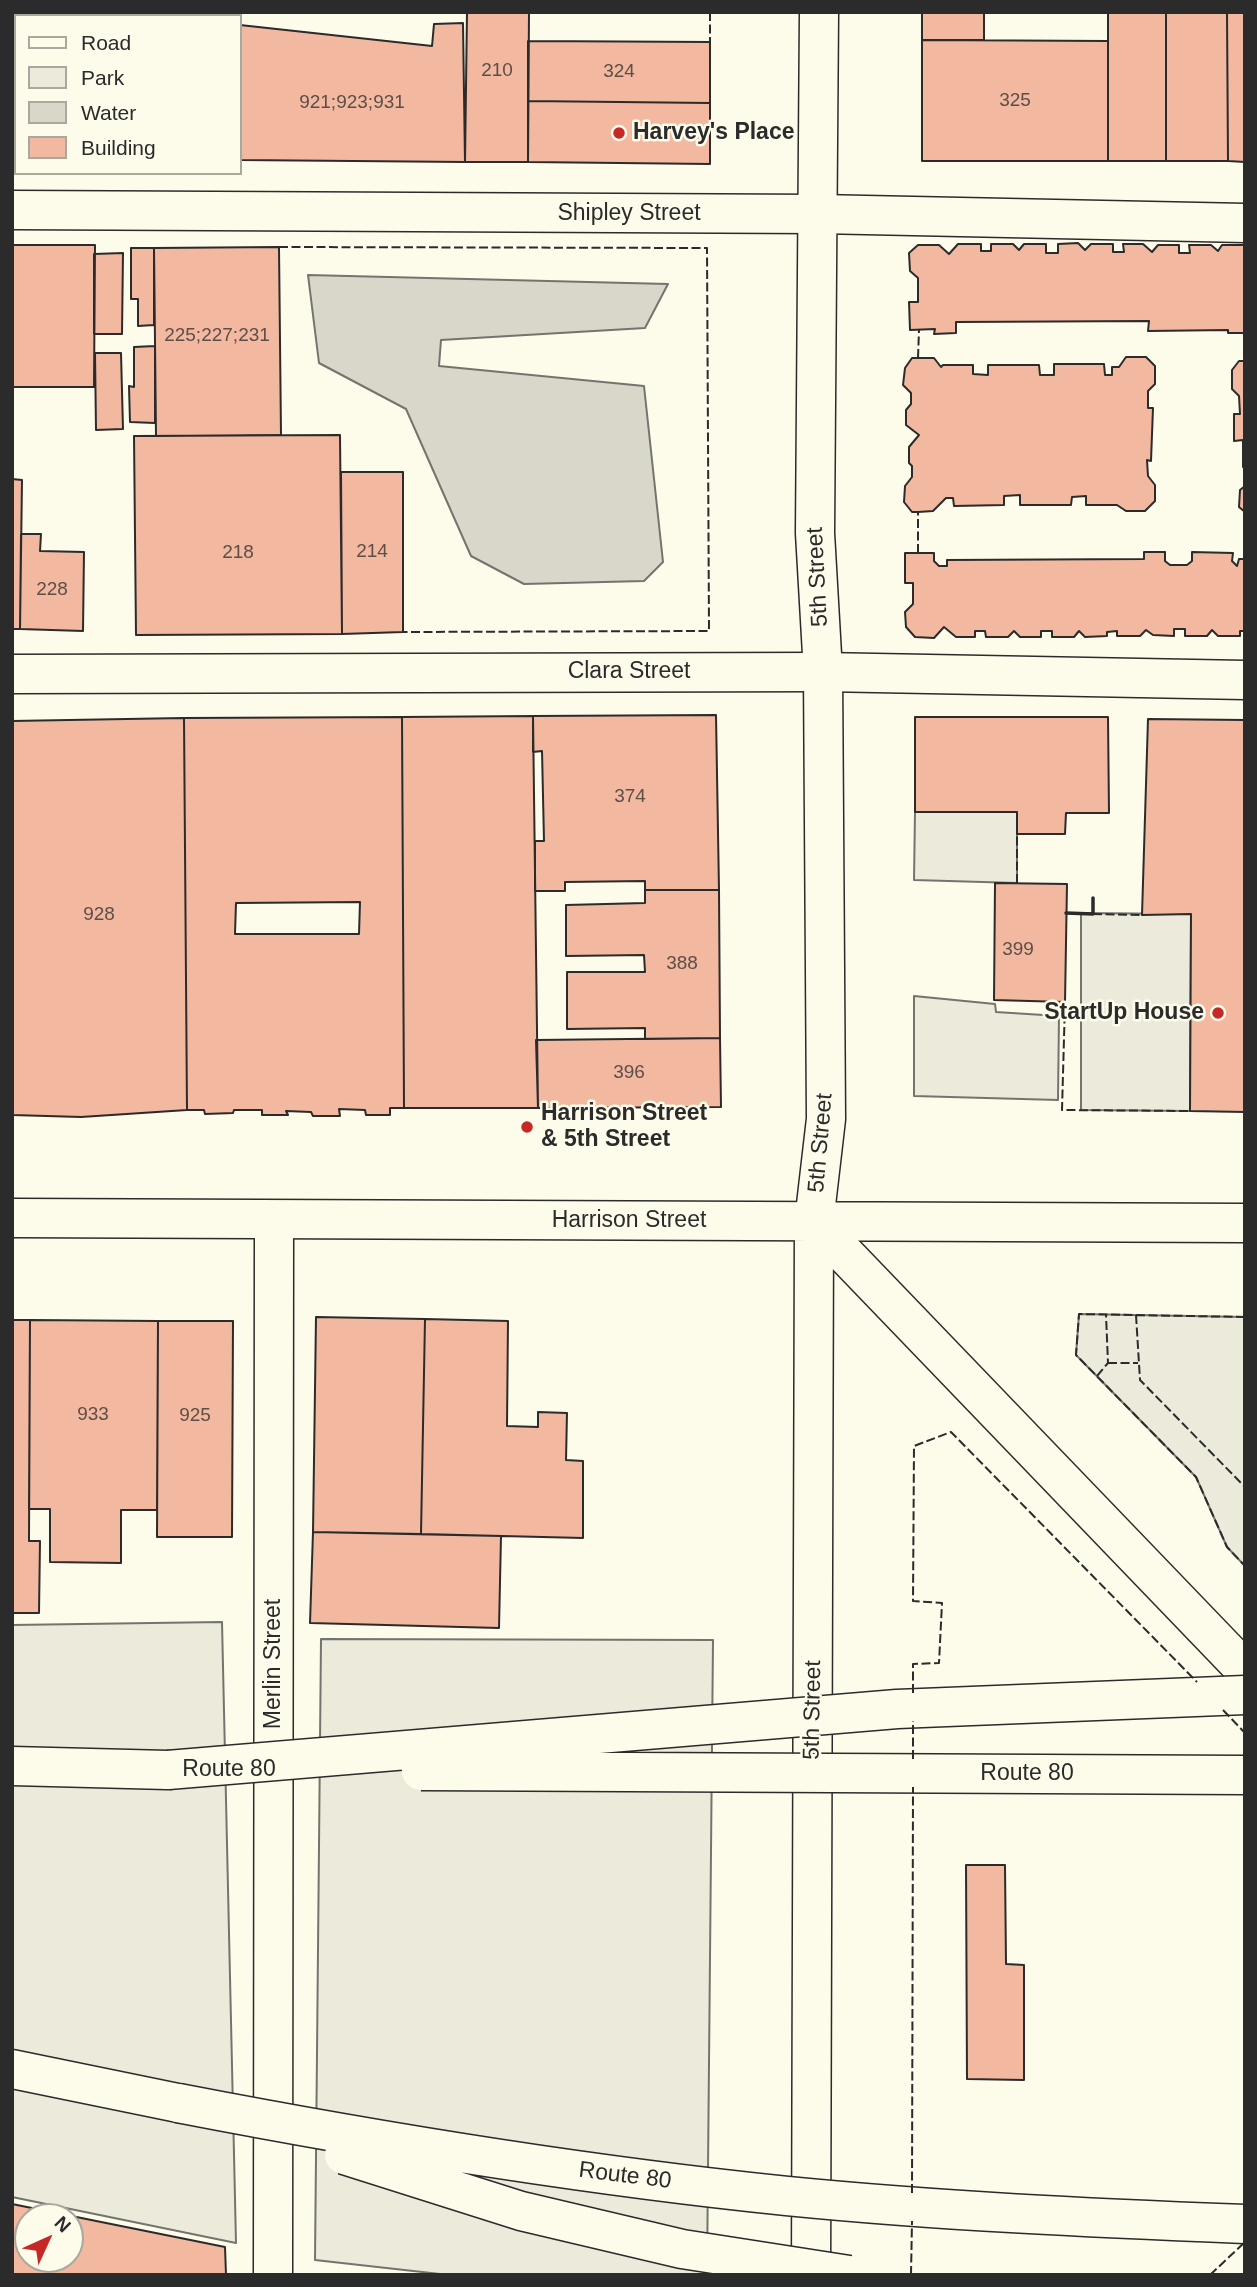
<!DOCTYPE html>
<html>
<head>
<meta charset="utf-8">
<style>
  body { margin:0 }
  #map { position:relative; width:1257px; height:2287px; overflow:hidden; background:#fdfbea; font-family:Arial,sans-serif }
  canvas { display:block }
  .frame { position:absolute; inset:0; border:14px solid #2b2b2b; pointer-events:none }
  .legend { position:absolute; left:14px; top:14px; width:228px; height:161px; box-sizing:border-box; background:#fdfbea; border:2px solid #a9a89e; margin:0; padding:9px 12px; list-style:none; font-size:21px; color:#2b2b2b }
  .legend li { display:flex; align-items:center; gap:14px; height:35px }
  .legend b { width:35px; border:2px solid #a9a89e }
  .north { position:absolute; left:14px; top:2203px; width:70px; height:70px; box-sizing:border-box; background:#fdfbea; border:2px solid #a9a89e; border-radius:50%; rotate:45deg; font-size:19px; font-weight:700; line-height:28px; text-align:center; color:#2b2b2b }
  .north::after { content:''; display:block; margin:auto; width:24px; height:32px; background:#c62828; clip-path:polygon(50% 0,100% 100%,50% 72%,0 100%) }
</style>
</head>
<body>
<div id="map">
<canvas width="1257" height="2287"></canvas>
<div class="frame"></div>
<ul class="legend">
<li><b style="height:9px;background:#fdfbea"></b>Road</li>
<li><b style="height:19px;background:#ecebdb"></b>Park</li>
<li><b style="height:19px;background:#d8d7c9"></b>Water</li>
<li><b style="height:19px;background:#f2b8a0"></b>Building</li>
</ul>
<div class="north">N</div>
</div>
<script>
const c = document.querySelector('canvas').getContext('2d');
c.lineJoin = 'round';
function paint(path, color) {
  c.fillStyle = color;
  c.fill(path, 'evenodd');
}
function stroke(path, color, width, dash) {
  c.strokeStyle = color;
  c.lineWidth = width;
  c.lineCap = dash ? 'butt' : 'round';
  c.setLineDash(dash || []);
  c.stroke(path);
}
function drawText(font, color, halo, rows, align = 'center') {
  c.font = font + ' Arial,sans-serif';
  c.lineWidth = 5;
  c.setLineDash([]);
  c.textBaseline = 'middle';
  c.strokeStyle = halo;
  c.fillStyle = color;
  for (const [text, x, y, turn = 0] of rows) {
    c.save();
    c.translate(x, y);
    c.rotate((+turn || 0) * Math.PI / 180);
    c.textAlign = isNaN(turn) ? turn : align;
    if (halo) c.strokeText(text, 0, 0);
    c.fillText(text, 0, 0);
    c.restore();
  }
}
const green = new Path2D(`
  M1079 1314 1245 1317V1566L1227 1547 1196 1477 1076 1355Z`);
paint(green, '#ecebdb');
stroke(green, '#74746e', 2);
const parking = new Path2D(`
  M915 812H1017V883L914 880Z
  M1081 913 1191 914 1190 1111 1081 1110Z
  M914 996 995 1004 996 1012 1059 1016 1058 1100 914 1096Z
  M222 1622 236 2243 12 2197V1625Z
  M321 1639 713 1640 707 2275H449L315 2260Z`);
paint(parking, '#eceadb');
stroke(parking, '#74746e', 2);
const water = new Path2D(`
  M308 275 668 284 645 328 441 340 439 366 644 386 663 562 644 581 524 584 471 556 406 409 319 363Z`);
paint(water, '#d8d7c9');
stroke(water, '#74746e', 2);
const building = new Path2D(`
  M39 12H57V16H39Z
  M467 12H529L528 162H465Z
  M922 12H984V40H922Z
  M1108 12H1166V161H1108Z
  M1166 12H1227L1228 161H1166Z
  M1227 12H1245V162L1228 161Z
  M463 23 465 162 240 160V25L432 46 434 24Z
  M12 34H16V158H12Z
  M922 40 1108 41V161H922Z
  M528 41 710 42V103L528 101Z
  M528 101 710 103V164L528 162Z
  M1078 243 1085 250 1091 244H1113V252H1124L1123 244H1143L1152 252 1158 245H1179V253H1190L1189 245H1211L1218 251 1222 245H1245V333H1228V330L1148 331 1149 321 956 322V333L934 334 935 329 910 330 909 302H918V278L910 271 909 253 918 245H939L949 254 958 244H981V251H991V244H1013L1019 250 1024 244H1046V253H1058V244Z
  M12 245H95L94 387H12Z
  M279 247 281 435 156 436 154 248Z
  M131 248H154V325L138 326V299H131Z
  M123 253 122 334H94V254Z
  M155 346V423L130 422 129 386 134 387V347Z
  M95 353H121L123 429 96 430Z
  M1126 357H1146L1155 366V384L1148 391V408H1153L1151 461 1147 460 1148 476 1155 485V501L1145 511H1126L1117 505H1086V496L1072 497 1071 505H1020V495L1004 496V505L954 506 953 498H946L933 511 918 512H912L904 502 905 486 912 477V466L909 463V447L919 435 906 425V410L911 404V393L903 385 905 368 912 358H934L941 367 943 365H973V374L988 375V365H1039L1040 375H1054V364H1104L1105 375H1112V367H1119Z
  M1239 361H1245V467H1243V440L1234 441V414H1240L1239 396 1232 389V370Z
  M340 435 342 634 136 635 134 436Z
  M341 472H403V632L342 634Z
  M12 479 22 480 20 629H12Z
  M1245 486V512L1239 507 1240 490Z
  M21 534H41L40 551 84 552 83 631 20 629Z
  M1144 552H1165V561L1170 565H1187L1192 561V552L1233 553 1232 561 1237 566 1239 559H1245V631H1240V636H1218L1212 630 1207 636H1185V629H1174V636L1153 635 1146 630 1140 636H1117V631L1107 632V636L1085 637 1079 631 1074 637H1052V631H1041V637H1020L1014 631 1008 637H986L985 631H975V637H956L944 627 934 638 915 637 906 627 905 612 913 604V583H905V553H934V561L939 566H947V560L1144 559Z
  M716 715 719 890H645V881L565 882V891H535V841H544L542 751 533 752V716Z
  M533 716 538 1108H404L402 717Z
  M402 717 404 1108H390V1115H366L365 1110 339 1109 340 1116H313L311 1112 286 1111 288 1115H262V1110H234L233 1113 205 1114 204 1110H187L184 718ZM360 902 359 934H235L236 903Z
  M915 717H1108L1109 813H1066L1065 834H1017V812H915Z
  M184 718 187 1110 81 1117 12 1115V721Z
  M1148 719 1245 720V1112L1190 1111 1191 914 1142 915Z
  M995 883 1067 884 1065 1002 994 1000Z
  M645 890H719L720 1038 645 1039V1028L567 1029V972H645L644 955 566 956V905L645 903Z
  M720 1038 721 1107 538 1108 536 1040Z
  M316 1317 425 1319 421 1534 313 1532Z
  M425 1319 508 1321 507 1426 538 1427V1412L567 1413 566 1460 583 1461V1538L421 1534Z
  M12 1320H30L29 1541H40L39 1613H12Z
  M30 1320 158 1321 157 1510H121V1563L50 1562V1509H29Z
  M158 1321H233L232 1537H157Z
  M313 1532 501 1536 499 1628 310 1623Z
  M966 1865H1005L1006 1964 1024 1965V2080L967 2079Z
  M12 2204 225 2247 226 2275H12ZM28 2217H70V2259H28Z`);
paint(building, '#f2b8a0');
stroke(building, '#2b2b2b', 2);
const minor = new Path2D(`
  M12 210 818 214 1245 223
  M12 674 823 672 1245 680
  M273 2275 274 1220`);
const major = new Path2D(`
  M12 1218 1245 1223
  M811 2275 814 1222 826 1119 823 672 815 533 819 12`);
const highway = new Path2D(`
  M814 1222 1245 1670
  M12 1766 168 1770
  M12 2069 178 2103`);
stroke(minor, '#2b2b2b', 41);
stroke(major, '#2b2b2b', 41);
stroke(highway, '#2b2b2b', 41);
stroke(minor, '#fdfbea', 38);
stroke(major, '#fdfbea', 38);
stroke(highway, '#fdfbea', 38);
const highwayBridge = new Path2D(`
  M168 1770 897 1709 1245 1695
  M421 1771 1245 1775
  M178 2103C380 2142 582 2175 787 2196 939 2211 1092 2218 1245 2224
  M344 2155 521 2211 682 2249 849 2275`);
stroke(highwayBridge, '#2b2b2b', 41, []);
stroke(highwayBridge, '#fdfbea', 38);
stroke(new Path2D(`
  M710 12V42
  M279 247 707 248 709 631 403 632
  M918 358 919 330
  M918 553V512
  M1017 883V834
  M1093 914 1142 915
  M1065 1002 1062 1110 1190 1111
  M1136 1315 1140 1380 1245 1487
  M1245 1317 1079 1314 1076 1355 1196 1477 1227 1547 1245 1566
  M1108 1363H1138
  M1097 1376 1108 1363 1106 1315
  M913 1693V1664L939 1663 942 1603 913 1601 914 1446 951 1432 1197 1682
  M1223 1710 1245 1733
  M913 1759V1721
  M912 2193 913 1787
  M911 2275 912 2221
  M1210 2275 1245 2242`), '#2b2b2b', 2, [9, 3.5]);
stroke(new Path2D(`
  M1066 913 1093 914V898`), '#2b2b2b', 3.5);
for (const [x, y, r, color] of [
  [619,133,7,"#c62828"],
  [1218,1013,7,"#c62828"],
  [527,1127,7,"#c62828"]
]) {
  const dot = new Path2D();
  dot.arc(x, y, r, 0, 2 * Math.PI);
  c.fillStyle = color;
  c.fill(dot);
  stroke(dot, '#fdfbea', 2.5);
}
drawText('19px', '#5d4e48', null, [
  ["210",497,71],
  ["324",619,72],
  ["325",1015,101],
  ["921;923;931",352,103],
  ["225;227;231",217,336],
  ["214",372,552],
  ["218",238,553],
  ["228",52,590],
  ["374",630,797],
  ["928",99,915],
  ["399",1018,950],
  ["388",682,964],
  ["396",629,1073],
  ["933",93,1415],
  ["925",195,1416]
]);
drawText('bold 23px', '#2b2b2b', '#fdfbea', [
  ["Harvey's Place",633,133],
  ["StartUp House",1204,1013,"right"],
  ["Harrison Street",541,1114],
  ["& 5th Street",541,1140]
], 'left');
drawText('23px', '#2b2b2b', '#fdfbea', [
  ["Shipley Street",629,214],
  ["5th Street",818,577,-93],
  ["Clara Street",629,672],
  ["5th Street",821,1143,-85],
  ["Harrison Street",629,1221],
  ["Merlin Street",274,1664,-90],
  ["5th Street",813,1710,-89],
  ["Route 80",229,1770],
  ["Route 80",1027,1774],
  ["Route 80",625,2176,7]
]);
</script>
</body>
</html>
